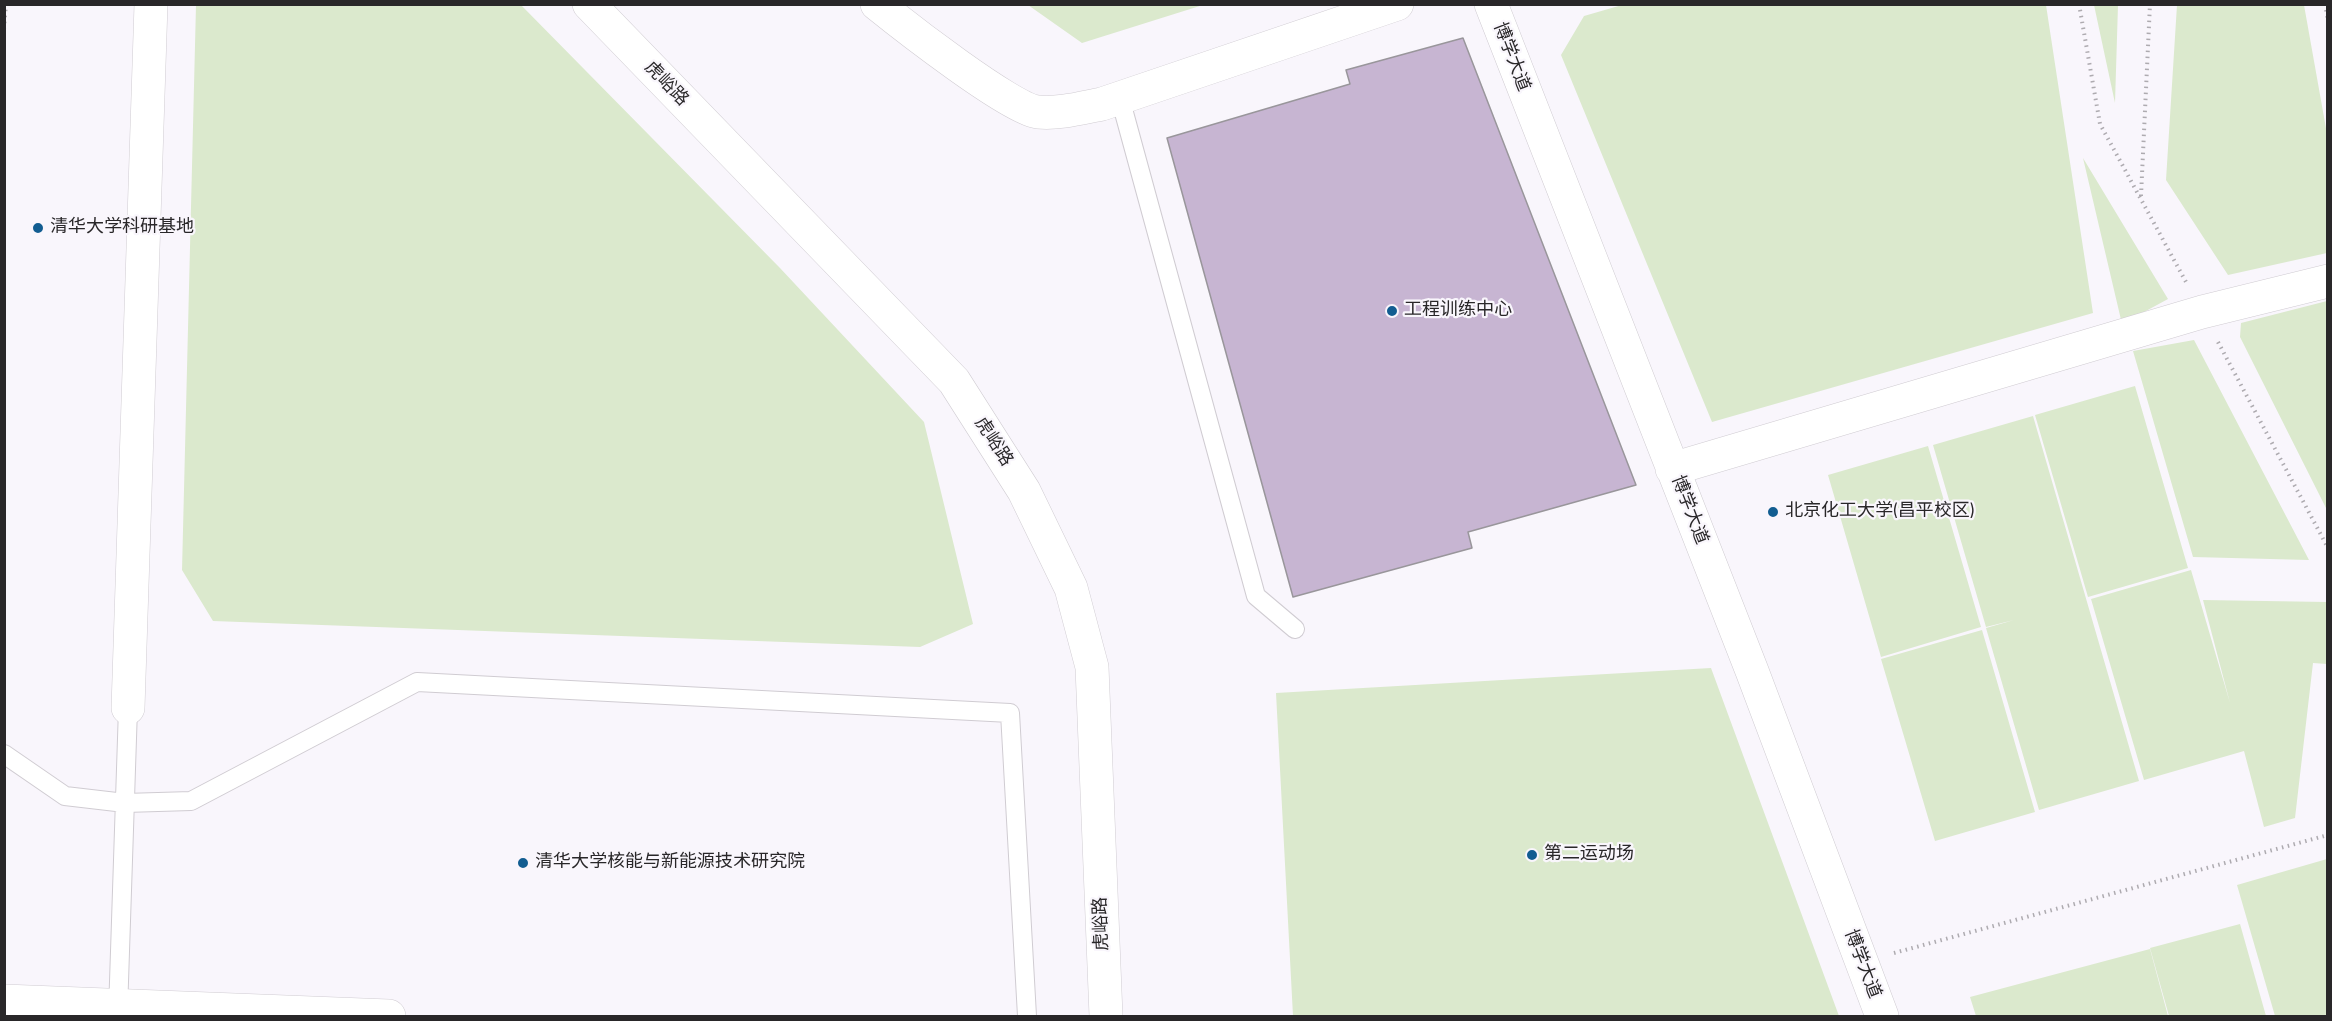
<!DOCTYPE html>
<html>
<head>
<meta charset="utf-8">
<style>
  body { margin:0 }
  #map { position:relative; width:2332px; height:1021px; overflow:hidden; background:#f9f6fc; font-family:"Titillium Web",sans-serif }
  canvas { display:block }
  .frame { position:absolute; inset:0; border:6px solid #292729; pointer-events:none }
</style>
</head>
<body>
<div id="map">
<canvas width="2332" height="1021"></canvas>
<div class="frame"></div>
</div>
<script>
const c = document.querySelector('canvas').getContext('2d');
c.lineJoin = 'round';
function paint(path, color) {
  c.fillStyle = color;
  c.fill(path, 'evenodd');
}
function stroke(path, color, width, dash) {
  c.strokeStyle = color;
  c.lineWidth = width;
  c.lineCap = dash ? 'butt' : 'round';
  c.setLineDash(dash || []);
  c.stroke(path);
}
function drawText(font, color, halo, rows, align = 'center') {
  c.font = font + ' "Titillium Web","Noto Sans SC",sans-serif';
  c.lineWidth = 4.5;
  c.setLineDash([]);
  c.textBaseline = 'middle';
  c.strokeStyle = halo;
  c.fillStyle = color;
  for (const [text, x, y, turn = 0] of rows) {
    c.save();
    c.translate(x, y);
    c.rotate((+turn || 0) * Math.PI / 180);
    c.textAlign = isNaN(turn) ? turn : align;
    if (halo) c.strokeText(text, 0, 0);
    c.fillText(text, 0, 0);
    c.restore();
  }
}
paint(new Path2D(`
  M196 5H521L780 268 924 422 973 624 920 647 213 621 182 570Z
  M1028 5H1203L1082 43Z
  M1622 5H2046L2093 313 1712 422 1561 55 1584 16Z
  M2094 5H2118L2115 103Z
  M2177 5H2304L2327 134V253L2228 275 2166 180Z
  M2083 158 2168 299 2122 324Z
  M2327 301H2328L2327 510 2240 337 2241 323Z
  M2194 340 2309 560 2193 557 2133 351Z
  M2135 386 2188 568 2088 597 2035 415Z
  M2033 416 2139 781 2039 810 1986 628 2014 620 1986 627 1933 445Z
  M1928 446 1981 627 1881 657 1828 475Z
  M2191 570 2230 703 2203 600 2327 602V664L2313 663 2295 818 2264 827 2244 751 2144 780 2091 599Z
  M1982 630 2035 812 1935 841 1881 659Z
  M1711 668 1839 1016H1293L1276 693Z
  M2327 859V1016H2275L2237 885Z
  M2240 924 2266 1016H2169L2150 948Z
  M2150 949 2168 1016H1976L1970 997Z`), '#dbe9cd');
const building = new Path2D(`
  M1463 38 1636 485 1468 532 1472 548 1293 597 1167 138 1350 84 1346 70Z`);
paint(building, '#c7b5d2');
stroke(building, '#99969b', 1.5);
const lane = new Path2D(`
  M1120 98 1256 596 1295 629
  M4 754 65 796 125 803 191 801 417 682 1010 713 1027 1016
  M118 1012 128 708`);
const street = new Path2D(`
  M877 4C903 25 1012 110 1038 112 1059 114 1081 108 1102 104L1397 4
  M1491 4 1752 671 1882 1016
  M1672 469 2202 312 2328 281
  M128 708 151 4
  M4 1001 389 1016`);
const secondary = new Path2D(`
  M589 4 954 381 1024 491 1071 588 1092 667 1106 1016`);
stroke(lane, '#d0ccd2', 20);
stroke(street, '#d0ccd2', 34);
stroke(secondary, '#d0ccd2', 34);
stroke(new Path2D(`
  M2079 4 2100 124 2186 282
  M2325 4 2328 20
  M4 29 6 4
  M2141 196 2150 4
  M2218 342 2328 548
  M1894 953 2328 835`), '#aeabb0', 4, [1.5, 4.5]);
stroke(lane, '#fff', 18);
stroke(street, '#fff', 33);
stroke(secondary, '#fff', 33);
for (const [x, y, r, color] of [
  [38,228,6,"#125d91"],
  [1392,311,6,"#125d91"],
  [1773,512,6,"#125d91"],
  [1532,855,6,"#125d91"],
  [523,863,6,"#125d91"]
]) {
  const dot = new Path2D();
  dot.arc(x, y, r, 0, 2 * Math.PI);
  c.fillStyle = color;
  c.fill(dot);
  stroke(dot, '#f9f6fc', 2);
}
drawText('18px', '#292729', '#f9f6fc', [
  ["博学大道",1511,57,69],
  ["虎峪路",666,84,46],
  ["虎峪路",993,442,57],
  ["博学大道",1689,510,69],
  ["虎峪路",1102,924,-92],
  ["博学大道",1862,964,69]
]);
drawText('18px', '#292729', '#f9f6fc', [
  ["清华大学科研基地",50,228],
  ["工程训练中心",1404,311],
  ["北京化工大学(昌平校区)",1785,512],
  ["第二运动场",1544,855],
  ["清华大学核能与新能源技术研究院",535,863]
], 'left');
</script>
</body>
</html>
